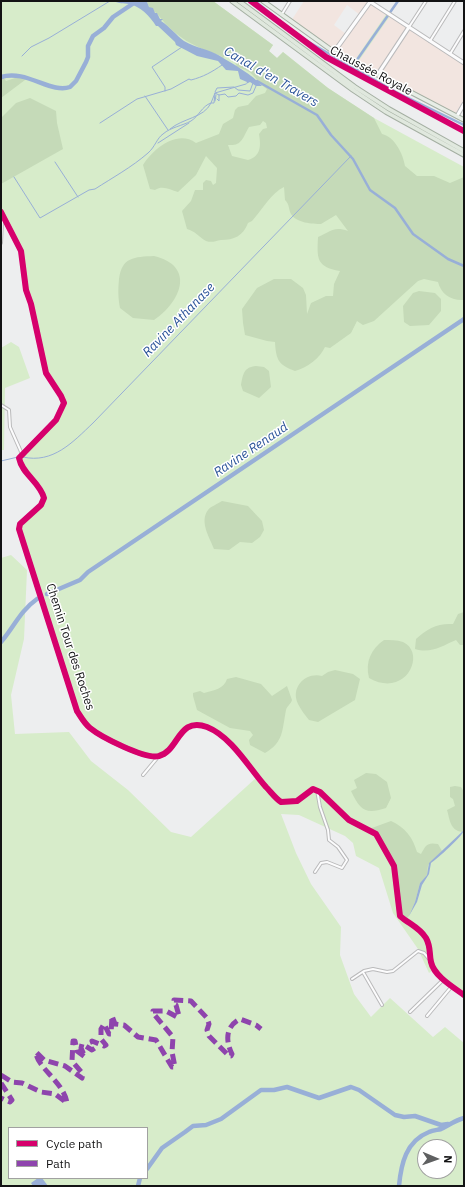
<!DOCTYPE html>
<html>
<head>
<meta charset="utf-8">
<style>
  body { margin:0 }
  #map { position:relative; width:465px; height:1187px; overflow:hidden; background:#edeeef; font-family:"IBM Plex Sans",sans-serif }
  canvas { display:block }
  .frame { position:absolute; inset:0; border:2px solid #131314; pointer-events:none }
  .legend { position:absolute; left:8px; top:1127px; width:140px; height:52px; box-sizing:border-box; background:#fff; border:1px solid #a1a1a1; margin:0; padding:5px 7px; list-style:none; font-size:12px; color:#131314 }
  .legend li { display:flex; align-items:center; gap:8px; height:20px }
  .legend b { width:20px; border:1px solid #a1a1a1 }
  .north { position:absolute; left:417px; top:1139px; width:40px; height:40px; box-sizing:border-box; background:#fff; border:1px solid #a1a1a1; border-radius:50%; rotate:92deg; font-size:11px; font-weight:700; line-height:16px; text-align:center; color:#131314 }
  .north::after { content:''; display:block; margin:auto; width:14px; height:18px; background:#5f6061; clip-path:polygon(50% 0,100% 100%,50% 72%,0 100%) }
</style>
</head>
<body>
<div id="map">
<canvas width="465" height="1187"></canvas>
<div class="frame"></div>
<ul class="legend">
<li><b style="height:5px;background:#d6006c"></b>Cycle path</li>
<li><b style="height:5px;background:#8e44ad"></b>Path</li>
</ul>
<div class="north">N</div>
</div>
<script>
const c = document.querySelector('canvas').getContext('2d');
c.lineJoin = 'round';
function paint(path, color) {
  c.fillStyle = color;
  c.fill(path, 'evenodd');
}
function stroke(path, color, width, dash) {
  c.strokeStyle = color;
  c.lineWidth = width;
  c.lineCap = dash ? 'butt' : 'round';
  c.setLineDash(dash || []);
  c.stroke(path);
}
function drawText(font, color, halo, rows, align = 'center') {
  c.font = font + ' "IBM Plex Sans",sans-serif';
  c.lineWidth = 3;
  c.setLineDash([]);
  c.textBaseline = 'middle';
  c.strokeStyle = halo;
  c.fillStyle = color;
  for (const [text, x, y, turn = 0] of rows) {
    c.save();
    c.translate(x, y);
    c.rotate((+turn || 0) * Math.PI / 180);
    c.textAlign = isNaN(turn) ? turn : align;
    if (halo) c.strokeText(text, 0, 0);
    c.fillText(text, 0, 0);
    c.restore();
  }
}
paint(new Path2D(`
  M304 1H369L464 63V104L457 116 334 52 291 21ZM347 5 360 15 346 34 334 25Z`), '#f2e5e0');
paint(new Path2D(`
  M1 1H213L273 45 269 51 277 58 283 52 328 88 374 118 464 167V995L434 969 429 973 418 949 393 913 379 868 356 856 353 843 345 836 299 815 281 814 296 853 311 884 341 927 340 955 354 994 371 1017 390 998 433 1037 445 1027 464 1043V1186H1V558L11 555 27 570 24 639 11 695 15 734 69 732 91 761 128 790 171 832 191 837 257 777C245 760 214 717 189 727 178 731 172 745 165 754L150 756 115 743 89 727 77 711 19 526 43 501 42 492 24 470 19 458 56 420 64 403 49 380 37 326 26 290 20 246 1 212ZM9 1128H147V1178H9ZM425 1147H449V1171H425Z
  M387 13 390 16 358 62 355 60Z
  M11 342 19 347 30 378 5 388 4 450H1V348Z`), '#d7ecca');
paint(new Path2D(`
  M144 1H213L273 45 269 51 277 58 283 52 328 88 374 118 382 134C395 137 403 154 405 166L417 176H434L450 183 464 177V300C451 301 441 294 438 282L424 279 418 281 374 321 363 325 357 321 351 333 330 348 325 347C320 358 307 368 295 371 278 365 276 359 275 342L267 341 245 335 243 323 242 309 257 288 274 279H291L303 288 306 295 307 314 311 303 326 296H333L334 284 340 271C316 267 317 258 318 237 331 232 333 226 348 231L336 215 321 224C313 224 296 223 291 214 288 208 290 205 285 200L284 187C272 192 262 210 252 221L248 223C243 236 234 240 221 240 215 241 212 243 206 241 199 237 195 231 187 229L182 211 191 201 195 190H203V183L206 180 211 181 213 185 216 183 217 168 206 156 196 175 178 192C170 190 163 185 155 190L150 189 143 165C153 149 177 129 196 143L219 134 223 124 233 118 235 110 238 107 248 105 256 96 265 93 267 89C253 79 256 72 237 67L234 60 226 52 223 59 221 56C196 48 175 37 159 16 155 11 149 9 147 2ZM263 121 266 123 267 128 263 129 259 134C261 146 261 156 248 160L232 156 228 145C242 146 242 139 249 127L260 125Z
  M1 74 6 81 15 78 29 77 1 98Z
  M30 98 56 111 57 123 63 149 1 184V118L16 103Z
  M154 256C196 266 181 302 154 320L133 318 120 308C118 297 118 290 119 279 122 257 134 257 154 256Z
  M419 291 435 293 441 299V311L429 325 410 326 404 322 403 306 413 293Z
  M256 366 264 367 269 371 271 387 259 398 243 391 241 385C243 374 244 367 256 366Z
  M222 501 248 506 262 521 264 530 260 537 252 543 240 542 229 550 214 549C210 538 199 522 208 510 211 506 218 504 222 501Z
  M464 612V645H460L456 640C442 646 431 654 415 649L416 639C427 629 437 623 453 624L458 614Z
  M384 640C390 640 397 640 403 642 427 653 406 699 369 678 365 662 371 649 384 640Z
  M335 670 353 674 360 679 355 700 318 722 309 720C305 715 301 710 298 704 290 687 306 672 322 676L328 672Z
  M236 677 261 684 272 696 287 686 292 700C291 704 287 706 286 710 282 730 284 742 265 753L250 745 249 740 253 735 250 731 230 728 197 710 193 696V693L200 691 204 693C214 690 224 689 227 679Z
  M366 773 376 774 387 782 391 798 386 808C365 815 360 810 351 791L357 788 354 780Z
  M455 786 461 787 464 792V830L462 832C450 830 450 820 447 810L455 806 453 799 450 797V787Z
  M391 821C405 827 413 838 417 852L421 854C426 845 427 842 438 844L442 851 428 865 427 875 420 883 415 902 409 916 405 920 400 916C397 887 395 847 369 829Z`), '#c5dab8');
paint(new Path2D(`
  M114 1 147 2 149 7 153 8 155 13H157L160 19H163L161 21C170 27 176 35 184 41 195 48 209 49 220 56 233 64 253 75 262 86H256L250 82 246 84 247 82 240 79 238 71 226 70 218 61 197 56 176 45 175 42 158 26H156C150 16 140 6 129 4 123 3 119 4 114 1Z
  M464 830C463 836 437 859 431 863L429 874 422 885 417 902 409 916 415 902 420 883 427 875 429 863Z
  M38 1178H42L48 1186H33L31 1183Z`), '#98afd7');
stroke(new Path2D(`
  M22 56 31 47 49 38 110 1
  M165 91V87L152 67 182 47
  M215 92 217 88 234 87 238 90 250 91 253 83
  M145 96 168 130
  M217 99 219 101V95
  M215 101 216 95
  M100 123 137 99 171 89 189 79 191 80C203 77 212 72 222 65
  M170 129C183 118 204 118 211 103H214L215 93 219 95 225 94 228 97 236 96 239 93 248 95 253 93 256 86
  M158 143 189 123
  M55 162 78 197
  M14 177 40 218 89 190 95 189C112 178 132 167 148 153 155 147 157 138 163 134 171 127 182 126 191 121 199 116 202 106 211 103L215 93 246 84
  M23 457C53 464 73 442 93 423L351 156
  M1 461 18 457
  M398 1186 399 1185`), '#98afd7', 1);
stroke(new Path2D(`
  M255 1 300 37 396 92 464 125
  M352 67 398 1
  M257 81 317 115 331 135 353 159 370 190 395 208 413 234 448 259 464 266`), '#98afd7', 2.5);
stroke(new Path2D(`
  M1 77C26 69 51 94 70 87L76 81 86 62 88 57V46L93 36 104 28 113 17 137 1
  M47 594 80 580 88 572 464 319
  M1 642C14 627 20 611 37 599
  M147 1169 162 1148 185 1132 193 1126 206 1125 221 1119 261 1090H274L287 1087 319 1098 351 1087 359 1090 395 1115 404 1117 415 1116 441 1125 448 1124
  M138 1186 140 1178
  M399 1186C401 1164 406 1141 429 1132 433 1130 438 1130 441 1129 449 1125 456 1120 464 1118`), '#98afd7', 4.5);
const minor = new Path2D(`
  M282 14 290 1
  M409 27 426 1
  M430 41 455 1
  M450 54 464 31
  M1 243 2 222 5 219
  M1 405 9 410 10 427 22 454
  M143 775 158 757
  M315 872 321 863 327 862 342 868 347 860 338 847 329 840 328 830 320 807 317 790
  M363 972 382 1005
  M352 979 364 971 373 969 387 972 393 971 418 951 424 953 430 960
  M410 1012 443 980
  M427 1016 452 986`);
const tertiary = new Path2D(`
  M369 1 464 63
  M334 52 370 2
  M378 74 409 27
  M457 116 464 104
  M1 212 21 251 26 290 31 304 46 373 61 396 64 403 56 420 19 458C22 474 40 482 44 498L41 505 20 524 19 529 77 711C81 717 84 723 90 728 101 737 146 760 159 756 179 751 178 716 207 727 232 737 249 768 266 787 271 792 275 798 281 802L297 801 313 789 320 792 349 820 376 834 394 866 400 916C409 924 419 927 426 938 431 947 429 953 431 962 434 976 453 987 464 995`);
const primary = new Path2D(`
  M263 1 334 52 464 120`);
const trunk = new Path2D(`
  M232 1 353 90 386 112 464 155
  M239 1 355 87 389 109 464 151`);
stroke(minor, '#bababb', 4);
stroke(tertiary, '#bababb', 5);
stroke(primary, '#a4afa2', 5.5);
stroke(trunk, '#a4afa2', 5.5);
stroke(minor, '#fcfcfd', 2);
stroke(tertiary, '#fcfcfd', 3);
stroke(primary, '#e7ede6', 3.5);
stroke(trunk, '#e0e8de', 3.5);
stroke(new Path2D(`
  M1 1075 12 1082 22 1083 41 1092 55 1094 67 1103C64 1082 36 1067 36 1052L44 1060 65 1066 82 1078 83 1074 72 1061 73 1041H75L77 1051 85 1057 81 1048 82 1044 92 1050 95 1048 92 1041 104 1046 106 1045 101 1039V1029L104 1024 109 1034H111L112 1016 115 1024 124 1025 138 1037 156 1040 172 1067H175L172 1052 173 1037 153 1013V1011H166L177 1017 179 1016 176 1005 174 1004V1000L191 1001 207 1018 209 1024 207 1030 209 1036 229 1056H231L232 1054C225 1040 226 1026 240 1019L256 1025 261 1029
  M1 1083 12 1100 10 1102 1 1098`), '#8e44ad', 5, [10, 5]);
stroke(new Path2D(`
  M251 1 326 57 464 131
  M1 212 21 251 26 290 31 304 46 373 61 396 64 403 56 420 19 458C22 474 40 482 44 498L41 505 20 524 19 529 77 711C81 717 84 723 90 728 101 737 146 760 159 756 179 751 178 716 207 727 232 737 249 768 266 787 271 792 275 798 281 802L297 801 313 789 320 792 349 820 376 834 394 866 400 916C409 924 419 927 426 938 431 947 429 953 431 962 434 976 453 987 464 995`), '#d6006c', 6);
drawText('12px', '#131314', '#fff', [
  ["Chaussée Royale",371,71,28],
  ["Chemin Tour des Roches",70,647,72]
]);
drawText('italic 13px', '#2b5499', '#fff', [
  ["Canal d'en Travers",271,77,30],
  ["Ravine Athanase",179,320,-46],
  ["Ravine Renaud",251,450,-34]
]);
</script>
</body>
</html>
